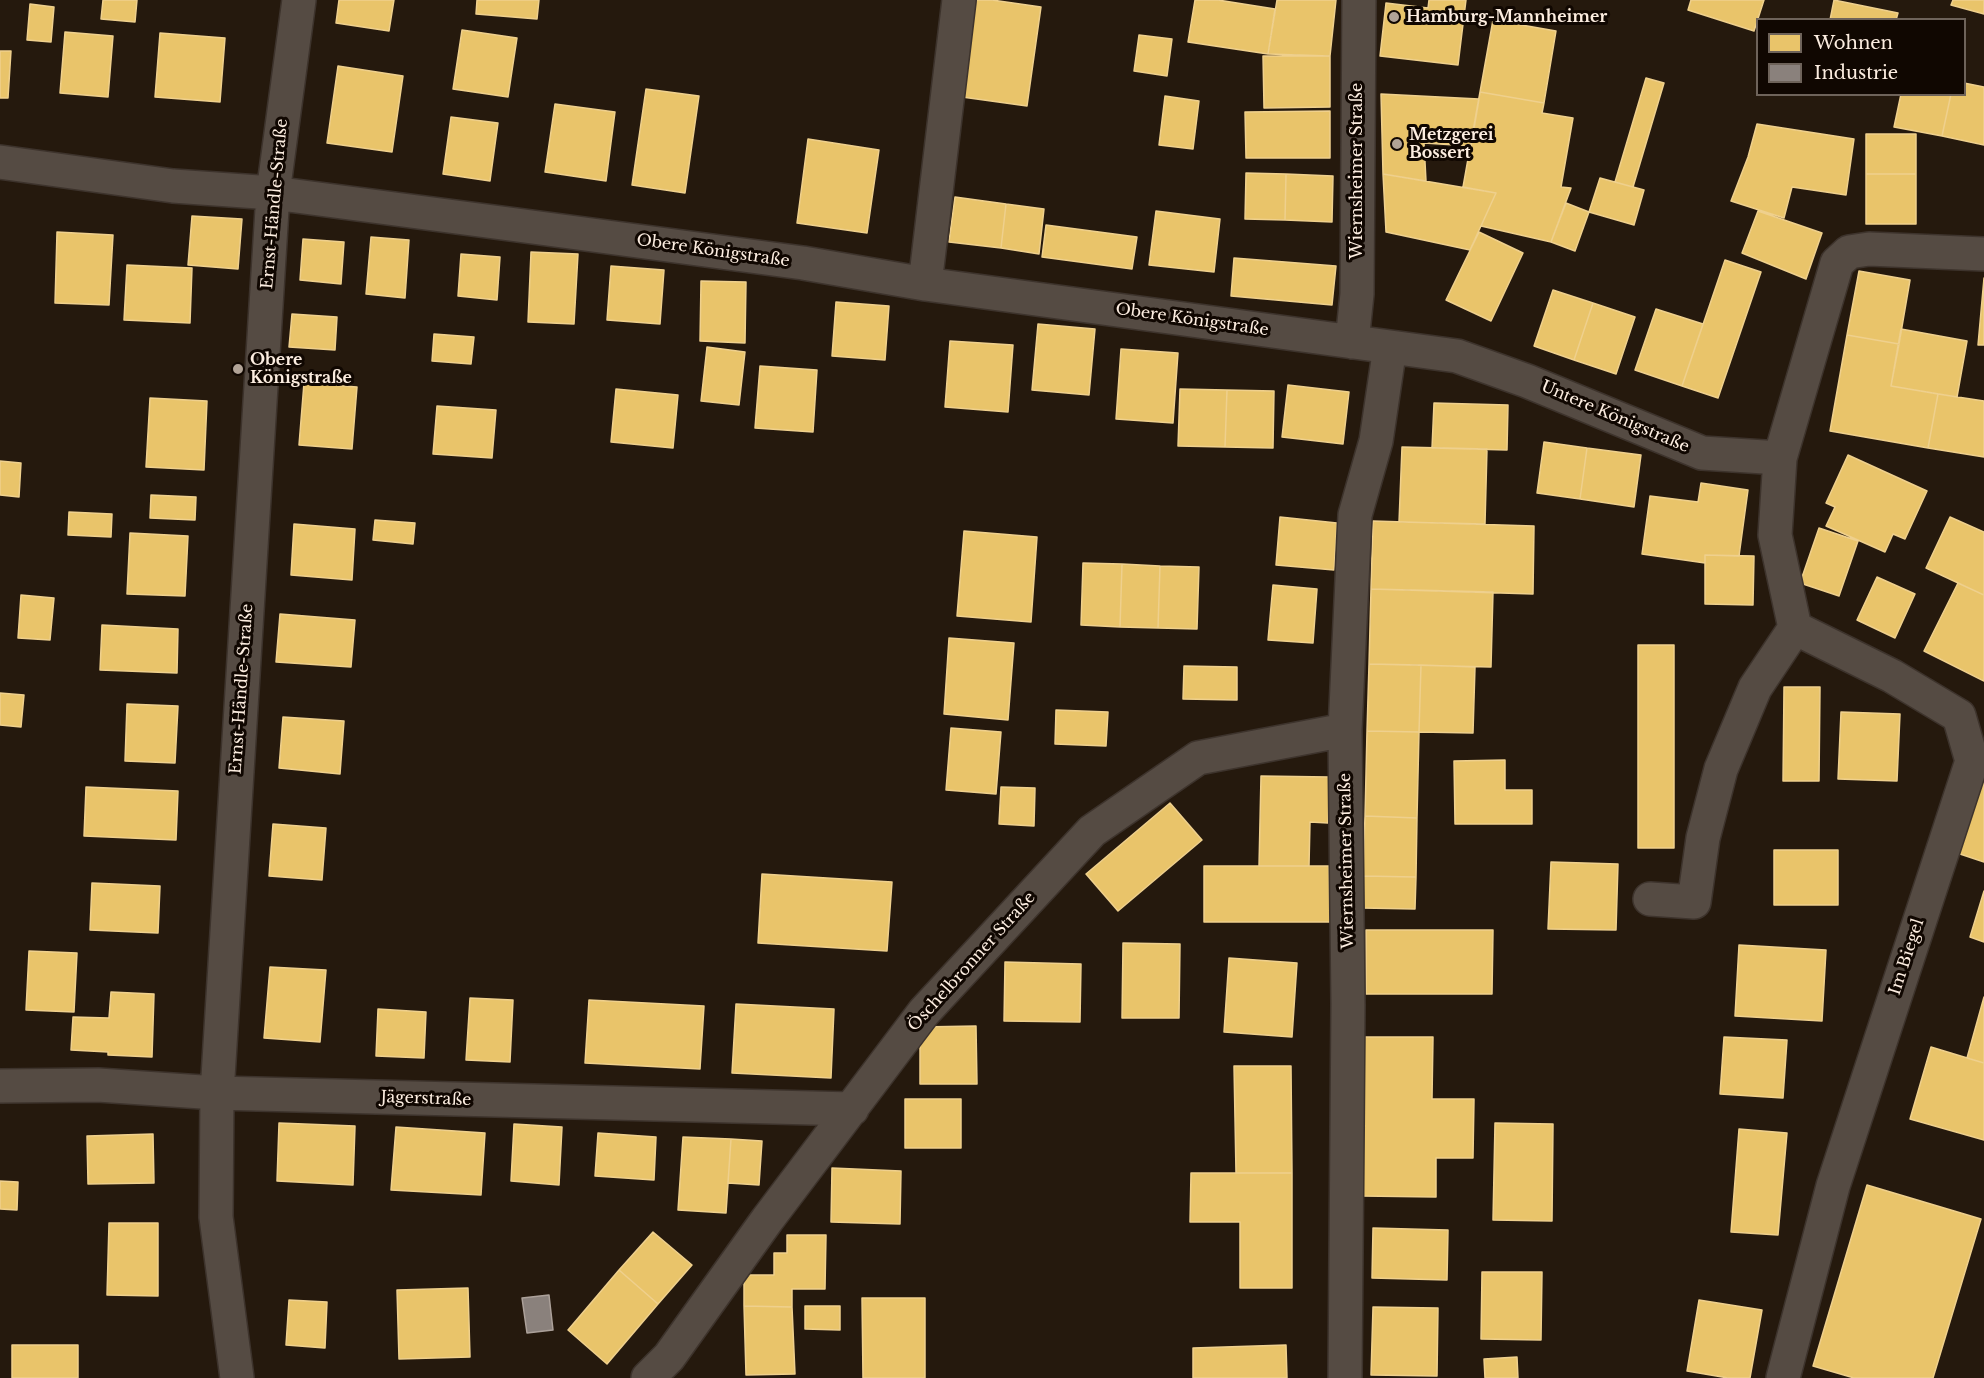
<!DOCTYPE html>
<html>
<head>
<meta charset="utf-8">
<style>
  body { margin:0 }
  #map { position:relative; width:1984px; height:1378px; overflow:hidden; background:#25190d; font-family:"Libre Baskerville",serif }
  canvas { display:block }
  .legend { position:absolute; left:1756px; top:18px; width:210px; height:78px; box-sizing:border-box; background:#100701; border:2px solid #6e635a; margin:0; padding:8px 10px; list-style:none; font-size:18px; color:#fcede0 }
  .legend li { display:flex; align-items:center; gap:12px; height:30px }
  .legend b { width:30px; border:2px solid #6e635a }
</style>
</head>
<body>
<div id="map">
<canvas width="1984" height="1378"></canvas>
<ul class="legend">
<li><b style="height:16px;background:#e9c46a"></b>Wohnen</li>
<li><b style="height:16px;background:#8a817c"></b>Industrie</li>
</ul>
</div>
<script>
const c = document.querySelector('canvas').getContext('2d');
c.lineJoin = 'round';
function paint(path, color) {
  c.fillStyle = color;
  c.fill(path, 'evenodd');
}
function stroke(path, color, width, dash) {
  c.strokeStyle = color;
  c.lineWidth = width;
  c.lineCap = dash ? 'butt' : 'round';
  c.setLineDash(dash || []);
  c.stroke(path);
}
function drawText(font, color, halo, rows, align = 'center') {
  c.font = font + ' "Libre Baskerville",serif';
  c.lineWidth = 6;
  c.setLineDash([]);
  c.textBaseline = 'middle';
  c.strokeStyle = halo;
  c.fillStyle = color;
  for (const [text, x, y, turn = 0] of rows) {
    c.save();
    c.translate(x, y);
    c.rotate((+turn || 0) * Math.PI / 180);
    c.textAlign = isNaN(turn) ? turn : align;
    if (halo) c.strokeText(text, 0, 0);
    c.fillText(text, 0, 0);
    c.restore();
  }
}
const homes = new Path2D(`
  M103 0H137L135 22 101 19Z
  M339 0H394L389 31 336 23Z
  M477 0H539L537 19 476 14Z
  M976 0H992L1041 7 1027 106 962 97Z
  M1195 0H1218L1275 9 1268 54 1188 42Z
  M1277 0H1336L1330 56 1268 54Z
  M1429 0H1466L1458 65 1380 56 1386 3 1428 8Z
  M1691 0H1764L1754 31 1688 10Z
  M1834 0 1898 13 1896 20H1830Z
  M1953 0H1984V14L1951 5Z
  M30 4 54 7 51 42 27 40Z
  M1493 20 1556 31 1544 103 1480 92Z
  M462 30 517 38 508 97 453 89Z
  M65 32 113 36 108 97 60 93Z
  M160 33 225 38 220 102 155 97Z
  M1139 35 1172 39 1167 76 1134 71Z
  M0 51H11L8 98H0Z
  M1263 56H1330V107L1264 108Z
  M338 66 403 76 392 152 327 143Z
  M1646 78 1664 83 1633 187 1615 182Z
  M1964 83 1984 87V145L1942 136 1951 94H1964Z
  M646 89 699 96 685 193 632 185Z
  M1480 92 1544 103 1542 113 1573 118 1561 187 1571 188 1551 242 1481 226 1496 193 1463 187Z
  M1381 94 1479 99 1471 146 1424 143 1426 181 1383 174Z
  M1901 94H1951L1942 136 1894 127Z
  M1165 96 1199 101 1193 149 1159 145Z
  M555 104 615 112 606 181 545 172Z
  M1330 111V158H1246L1245 112Z
  M451 117 498 123 490 181 443 174Z
  M1757 124 1854 139 1846 195 1792 187 1784 218 1731 201 1748 157Z
  M1866 134H1916V174H1866Z
  M808 139 879 150 867 233 797 223Z
  M1246 173 1286 174 1285 220 1245 219Z
  M1286 174 1333 176 1332 222 1285 220Z
  M1383 174 1496 193 1470 250 1386 232Z
  M1866 174H1916V224H1866Z
  M1600 178 1644 190 1634 225 1589 212Z
  M955 197 1006 204 1001 248 949 242Z
  M1566 203 1589 212 1575 251 1551 242Z
  M1006 204 1044 209 1039 254 1001 248Z
  M1156 211 1220 219 1214 272 1149 265Z
  M1758 211 1822 233 1806 279 1742 253Z
  M192 216 242 219 238 269 188 265Z
  M1046 225 1137 237 1132 269 1042 257Z
  M57 232 113 235 109 305 55 303Z
  M1479 232 1523 253 1491 321 1446 300Z
  M371 237 409 240 405 298 366 294Z
  M303 239 344 242 341 284 300 280Z
  M531 252 578 254 574 324 528 322Z
  M461 254 500 257 497 300 458 296Z
  M1234 258 1336 266 1332 305 1231 296Z
  M1725 260 1761 272 1718 398 1682 386Z
  M127 265 192 268 190 323 124 320Z
  M611 266 664 270 660 324 607 320Z
  M1859 271 1910 280 1899 344 1847 335Z
  M1984 278V345H1978Z
  M701 281 746 282 745 343 700 341Z
  M1553 290 1593 303 1574 360 1534 346Z
  M836 302 889 306 885 360 832 356Z
  M1593 303 1635 317 1616 374 1574 360Z
  M1656 309 1703 324 1682 386 1635 370Z
  M292 314 337 317 335 350 289 347Z
  M1038 324 1095 329 1089 395 1032 390Z
  M1901 329 1967 341 1957 397 1891 386Z
  M434 334 474 337 471 364 432 361Z
  M1847 335 1899 344 1891 386 1938 394 1928 448 1830 431Z
  M950 341 1013 345 1008 412 945 407Z
  M707 347 745 352 739 405 701 401Z
  M1121 349 1178 353 1173 423 1116 419Z
  M760 366 817 370 813 432 755 428Z
  M304 383 357 387 352 449 299 445Z
  M1288 385 1349 392 1343 444 1282 437Z
  M616 389 678 395 673 448 611 442Z
  M1180 389 1227 390 1225 447 1178 446Z
  M1227 390 1274 391 1273 448 1225 447Z
  M1938 394 1984 401V457L1928 448Z
  M150 398 207 401 204 470 146 467Z
  M1434 403 1508 405 1507 450 1432 448Z
  M437 406 496 410 492 458 433 454Z
  M1544 442 1587 448 1580 499 1537 493Z
  M1402 447 1487 449 1485 524 1399 522Z
  M1587 448 1641 455 1634 507 1580 499Z
  M1848 455 1927 491 1905 539 1893 534 1885 552 1826 526 1835 507 1826 503Z
  M0 461 21 463 19 497 0 495Z
  M1701 483 1748 490 1739 556 1705 555V563L1642 554 1650 496 1698 502Z
  M151 495 196 497 195 520 150 518Z
  M69 512 112 514 111 537 68 535Z
  M1280 517 1337 523 1334 570 1276 565Z
  M1950 517 1984 532V595L1926 568Z
  M375 520 415 523 413 544 373 540Z
  M1373 521 1534 526 1533 594 1371 589Z
  M294 524 355 529 352 580 291 575Z
  M1819 528 1858 541 1839 596 1800 583Z
  M964 531 1037 537 1031 622 957 616Z
  M130 533 188 536 185 596 127 594Z
  M1705 555 1754 556 1753 605 1705 604Z
  M1083 563 1122 564 1120 627 1081 625Z
  M1122 564 1160 566 1158 628 1120 627Z
  M1160 566 1199 567 1197 629 1158 628Z
  M1877 577 1915 594 1895 638 1857 620Z
  M1958 583 1984 595V681L1924 651Z
  M1273 585 1317 589 1313 643 1268 640Z
  M1371 589 1493 592 1491 667 1369 664Z
  M21 595 54 598 50 640 18 638Z
  M280 614 355 620 351 667 276 662Z
  M102 625 178 629 177 673 100 670Z
  M949 638 1014 643 1008 720 944 714Z
  M1638 645H1674V848H1638Z
  M1369 664 1421 665 1419 732 1367 731Z
  M1421 665 1475 667 1473 733 1419 732Z
  M1184 666 1237 667V700L1183 699Z
  M1784 687H1820L1819 781H1783Z
  M0 693 24 695 21 727 0 725Z
  M127 704 178 706 175 763 125 761Z
  M1056 710 1108 712 1106 746 1055 744Z
  M1841 712 1900 714 1897 781 1838 779Z
  M283 717 344 721 340 774 279 768Z
  M951 728 1001 732 996 794 946 790Z
  M1367 731 1419 732 1417 818 1365 816Z
  M1505 760V790H1532V824H1455L1454 761Z
  M1984 767V862L1954 852Z
  M1261 776 1330 777 1328 823 1310 822 1309 866H1259Z
  M86 787 178 791 176 840 84 836Z
  M1001 787 1035 788 1034 826 999 824Z
  M1170 803 1202 840 1118 911 1086 874Z
  M1365 816 1417 818 1416 877 1363 876Z
  M273 824 326 828 322 880 269 876Z
  M1774 850H1838V905H1774Z
  M1551 862 1618 864 1616 930 1548 929Z
  M1204 866H1329L1330 922H1204Z
  M762 874 892 882 887 951 758 943Z
  M1363 876 1416 877 1415 909 1362 908Z
  M92 883 160 886 158 933 90 930Z
  M1984 891V942L1970 937Z
  M1366 930H1493L1492 994H1366Z
  M1123 943 1180 944 1179 1018H1122Z
  M1739 945 1826 950 1822 1021 1735 1016Z
  M29 951 77 953 74 1012 26 1010Z
  M1229 958 1297 963 1292 1037 1224 1032Z
  M1005 962 1081 964 1080 1022 1004 1021Z
  M270 967 326 970 320 1042 264 1038Z
  M111 992 154 994 152 1057 108 1055V1052L71 1050 73 1017 109 1018Z
  M1984 997V1063L1967 1058Z
  M470 998 513 1000 510 1062 466 1060Z
  M589 1000 704 1006 700 1069 585 1063Z
  M736 1004 834 1009 831 1078 732 1073Z
  M378 1009 426 1012 424 1058 376 1056Z
  M976 1026 977 1084H920V1027Z
  M1363 1037H1433L1432 1099H1474L1473 1158H1436V1197L1361 1196Z
  M1724 1037 1787 1040 1783 1098 1720 1094Z
  M1931 1047 1984 1063V1140L1910 1119Z
  M1234 1066H1291L1292 1173H1236Z
  M905 1099H961V1148H905Z
  M279 1123 355 1126 353 1185 277 1181Z
  M1495 1123 1553 1124 1552 1221 1493 1220Z
  M514 1124 562 1127 559 1185 511 1181Z
  M396 1127 485 1133 481 1195 391 1190Z
  M1739 1129 1787 1133 1778 1235 1731 1232Z
  M598 1133 656 1137 654 1180 595 1176Z
  M153 1134 154 1183 88 1184 87 1136Z
  M683 1137 731 1139 726 1213 678 1210Z
  M731 1139 762 1141 759 1185 728 1183Z
  M832 1168 901 1171 900 1224 831 1222Z
  M1191 1173H1292V1288H1240V1222H1190Z
  M0 1181 18 1182 17 1210 0 1209Z
  M1867 1185 1981 1219 1933 1378H1854L1813 1366Z
  M109 1223H158V1296L107 1295Z
  M1373 1228 1448 1230 1447 1280 1372 1278Z
  M653 1232 692 1265 658 1304 619 1270Z
  M787 1235H826L825 1289H792V1307L744 1306V1275H774V1253H787Z
  M619 1270 658 1304 607 1364 568 1330Z
  M1482 1272H1542L1541 1340 1481 1339Z
  M468 1288 470 1357 399 1359 397 1290Z
  M862 1298H925V1378H863Z
  M289 1300 327 1302 325 1348 286 1345Z
  M1699 1300 1762 1310 1750 1378H1728L1687 1371Z
  M744 1306 792 1307 795 1374 746 1375Z
  M805 1306H840V1330L805 1329Z
  M1373 1307 1438 1308 1437 1376 1371 1375Z
  M12 1345H78V1378H12Z
  M1286 1345 1287 1378H1193V1348Z
  M1517 1357 1518 1378H1485L1484 1359Z`);
paint(homes, '#e9c46a');
stroke(homes, '#efd08d', 1.5);
const industry = new Path2D(`
  M549 1295 553 1330 527 1333 522 1298Z`);
paint(industry, '#8a817c');
stroke(industry, '#aca19a', 1.5);
const minor = new Path2D(`
  M0 162 173 186 273 193 517 225 803 263 925 284 1457 356 1527 381 1702 453 1780 458 1837 263 1849 252 1869 249 1984 254
  M925 284 959 0
  M1352 342 1357 294 1359 0
  M1780 458 1775 535 1795 628 1892 676 1959 716 1972 761 1833 1186 1783 1378
  M1650 899 1694 902 1703 838 1721 769 1755 688 1795 628
  M0 1086 98 1085 217 1093 852 1109
  M237 1378 216 1217 217 1093 273 193 299 0
  M648 1378 669 1357 767 1220 924 1012 1092 831 1198 758 1345 730
  M1345 1378 1348 1005 1345 730 1355 515 1376 441 1390 347`);
stroke(minor, '#3d332c', 36);
stroke(minor, '#554b43', 33);
for (const [x, y, r, color] of [
  [1394,17,6,"#b1a396"],
  [1397,144,6,"#b1a396"],
  [238,369,6,"#b1a396"]
]) {
  const dot = new Path2D();
  dot.arc(x, y, r, 0, 2 * Math.PI);
  c.fillStyle = color;
  c.fill(dot);
  stroke(dot, '#100701', 2);
}
drawText('bold 16px', '#fcede0', '#100701', [
  ["Hamburg-Mannheimer",1406,17],
  ["Metzgerei",1409,135],
  ["Bossert",1409,153],
  ["Obere",250,360],
  ["Königstraße",250,378]
], 'left');
drawText('16px', '#fcede0', '#100701', [
  ["Wiernsheimer Straße",1357,171,-90],
  ["Ernst-Händle-Straße",275,204,-85],
  ["Obere Königstraße",713,251,8],
  ["Obere Königstraße",1192,320,8],
  ["Untere Königstraße",1615,417,23],
  ["Ernst-Händle-Straße",242,689,-86],
  ["Wiernsheimer Straße",1347,861,-91],
  ["Im Biegel",1907,957,-72],
  ["Öschelbronner Straße",972,962,-48],
  ["Jägerstraße",426,1099,2]
]);
</script>
</body>
</html>
